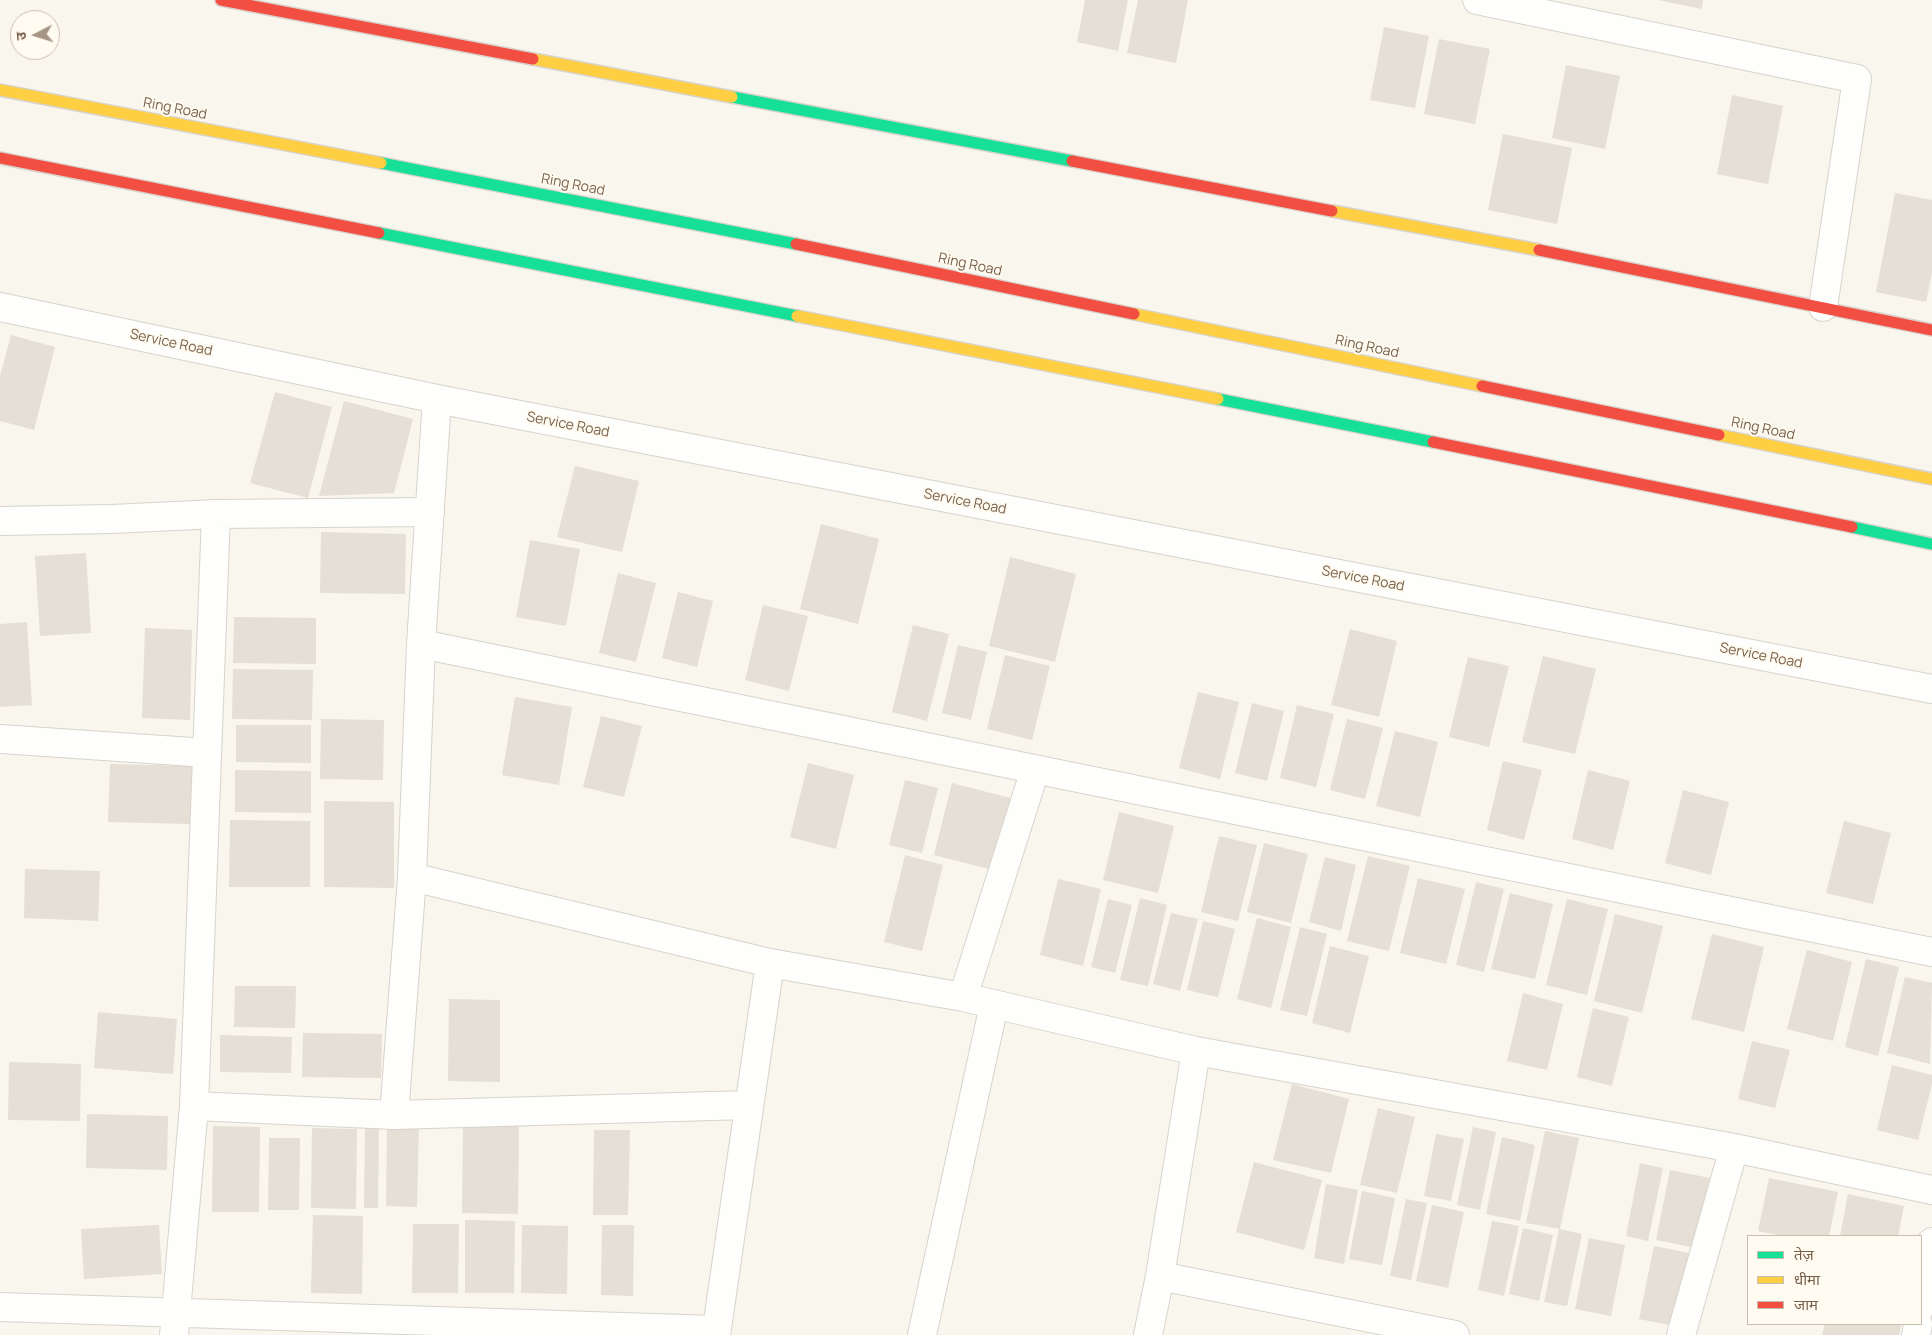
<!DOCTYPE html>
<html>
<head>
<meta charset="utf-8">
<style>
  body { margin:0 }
  #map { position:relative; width:1932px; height:1335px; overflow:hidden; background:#f9f6ee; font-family:Manrope,"Noto Sans Devanagari",sans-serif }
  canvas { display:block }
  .legend { position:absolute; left:1747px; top:1235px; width:175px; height:90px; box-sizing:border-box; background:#fffbf1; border:1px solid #c9bdaf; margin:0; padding:6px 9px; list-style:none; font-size:15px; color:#79604b }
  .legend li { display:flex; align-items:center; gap:10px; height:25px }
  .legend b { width:25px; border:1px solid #c9bdaf }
  .north { position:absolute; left:10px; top:10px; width:50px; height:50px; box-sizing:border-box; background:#fffbf1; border:1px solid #c9bdaf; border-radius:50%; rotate:265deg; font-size:14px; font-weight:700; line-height:20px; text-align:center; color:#79604b }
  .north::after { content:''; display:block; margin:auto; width:18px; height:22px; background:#a69484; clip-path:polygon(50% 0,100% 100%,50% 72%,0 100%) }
</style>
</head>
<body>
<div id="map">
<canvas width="1932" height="1335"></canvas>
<ul class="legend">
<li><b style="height:6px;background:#16e098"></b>तेज़</li>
<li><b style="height:6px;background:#ffcf43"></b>धीमा</li>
<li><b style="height:6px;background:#f24e42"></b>जाम</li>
</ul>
<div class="north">उ</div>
</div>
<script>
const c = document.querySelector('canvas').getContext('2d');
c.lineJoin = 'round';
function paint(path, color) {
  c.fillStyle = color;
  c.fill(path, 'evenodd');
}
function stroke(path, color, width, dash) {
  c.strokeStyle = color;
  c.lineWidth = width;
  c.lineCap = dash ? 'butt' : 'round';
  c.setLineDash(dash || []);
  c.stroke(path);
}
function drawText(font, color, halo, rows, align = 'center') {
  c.font = font + ' Manrope,sans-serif';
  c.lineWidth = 4;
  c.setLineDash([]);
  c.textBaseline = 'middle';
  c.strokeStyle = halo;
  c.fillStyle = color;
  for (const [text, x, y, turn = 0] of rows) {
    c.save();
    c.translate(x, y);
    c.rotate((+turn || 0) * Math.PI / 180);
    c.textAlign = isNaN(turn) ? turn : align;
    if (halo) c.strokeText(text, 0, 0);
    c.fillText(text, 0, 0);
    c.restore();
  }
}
paint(new Path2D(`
  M1085 0H1128L1118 51 1077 42Z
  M1138 0H1188L1176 63 1127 53Z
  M1658 0H1703L1702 9Z
  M1384 27 1429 36 1415 108 1370 100Z
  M1439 39 1490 49 1475 124 1424 114Z
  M1566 65 1620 76 1605 149 1552 138Z
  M1732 95 1783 106 1768 184 1717 174Z
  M1503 134 1572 148 1557 224 1488 210Z
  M1895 193 1932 200V273L1926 302 1876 292Z
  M11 335 55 347 34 430 0 421V376Z
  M275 392 332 407 308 498 250 483Z
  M344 401 413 419 394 493 319 496Z
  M575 466 639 481 622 552 557 537Z
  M821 524 879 539 858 624 800 609Z
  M321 532 406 534 405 594 320 593Z
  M530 540 580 549 566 626 516 617Z
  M86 553 91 633 40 636 35 556Z
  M1010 557 1076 574 1055 662 989 646Z
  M618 573 656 583 636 662 599 653Z
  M678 592 713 601 697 667 662 658Z
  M763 605 808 616 789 691 745 680Z
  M234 617 316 618V664L233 663Z
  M27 622 32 705 0 707V624Z
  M913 625 949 634 927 721 892 712Z
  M145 628 192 630 190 720 142 718Z
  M1350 629 1397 641 1379 717 1331 705Z
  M958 645 987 652 971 720 942 713Z
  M1005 655 1050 666 1032 740 987 729Z
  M1543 656 1596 669 1575 754 1522 742Z
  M1468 657 1509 666 1489 747 1449 737Z
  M233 669 313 670 312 720 232 719Z
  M1198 692 1239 702 1220 779 1179 768Z
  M515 697 572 707 559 785 502 775Z
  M1252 703 1284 711 1267 781 1235 773Z
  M1297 705 1334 714 1316 787 1280 778Z
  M601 716 642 726 624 797 583 787Z
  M321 719 384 720 383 780 320 779Z
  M1347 719 1383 728 1365 799 1330 790Z
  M236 725H311V763L236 762Z
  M1395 731 1438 742 1420 817 1376 806Z
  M1503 761 1542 770 1524 840 1487 830Z
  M808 763 854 775 836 849 790 837Z
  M110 764 192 766 190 824 108 822Z
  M235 770 311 771V813L235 812Z
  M1588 770 1630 781 1613 850 1572 839Z
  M905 780 938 788 922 853 889 845Z
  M952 783 1014 799 997 871 934 855Z
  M1683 790 1729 802 1711 875 1665 863Z
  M324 801 394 802V888L324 887Z
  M1119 812 1174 826 1158 893 1103 880Z
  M230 820 310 821V887H229Z
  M1844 821 1891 833 1873 904 1826 893Z
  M1219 836 1257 845 1238 921 1201 912Z
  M1264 843 1308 854 1291 923 1247 912Z
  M905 855 943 865 922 951 884 942Z
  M1368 856 1410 866 1389 951 1347 941Z
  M1325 857 1356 865 1341 931 1309 922Z
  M25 869 100 871 98 921 24 918Z
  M1418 878 1465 889 1446 964 1400 953Z
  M1058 879 1101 889 1083 966 1040 955Z
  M1476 882 1504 889 1484 972 1456 965Z
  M1510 893 1553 904 1535 979 1491 969Z
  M1140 898 1167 905 1148 986 1120 980Z
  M1108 899 1132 905 1115 973 1091 967Z
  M1567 899 1608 909 1587 995 1546 985Z
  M1171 913 1198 919 1180 991 1153 984Z
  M1615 914 1663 926 1642 1013 1594 1001Z
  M1257 918 1291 927 1271 1008 1237 999Z
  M1203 921 1235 929 1218 997 1187 990Z
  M1300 927 1327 934 1307 1016 1280 1010Z
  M1712 934 1764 947 1744 1032 1691 1019Z
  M1330 946 1369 956 1350 1033 1312 1023Z
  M1807 950 1852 962 1833 1041 1787 1029Z
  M1866 959 1899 967 1878 1056 1845 1047Z
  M1905 977 1932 983 1930 1064 1887 1053Z
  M235 986H296L295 1028 234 1027Z
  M1523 993 1563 1004 1547 1070 1507 1061Z
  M449 999 500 1000V1082L448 1081Z
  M1593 1008 1629 1017 1612 1086 1577 1077Z
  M98 1012 177 1019 173 1074 94 1068Z
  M303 1033 382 1034 381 1078 302 1077Z
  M220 1035 292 1037 291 1073 220 1072Z
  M1752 1041 1790 1050 1775 1108 1738 1099Z
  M9 1062 81 1064 80 1121 8 1120Z
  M1892 1065 1932 1075V1084L1918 1140 1877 1130Z
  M1292 1084 1349 1099 1331 1173 1273 1160Z
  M1378 1108 1415 1117 1397 1193 1360 1185Z
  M87 1114 168 1116 167 1170 86 1168Z
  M365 1123 379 1124 378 1208H364Z
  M387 1124H419L417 1207 386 1206Z
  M213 1126 260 1127 259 1212H212Z
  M463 1126H519L518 1214 462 1213Z
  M1473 1127 1496 1132 1480 1210 1457 1205Z
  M312 1128 357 1129 356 1209 311 1208Z
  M594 1130H630L628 1215H593Z
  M1545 1131 1579 1138 1560 1229 1526 1223Z
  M1436 1134 1464 1139 1451 1201 1424 1196Z
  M1502 1137 1535 1145 1520 1221 1486 1214Z
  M269 1138H300L299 1210H268Z
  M1254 1162 1322 1180 1304 1250 1236 1232Z
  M1640 1163 1663 1168 1648 1241 1626 1236Z
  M1670 1170 1710 1178 1696 1248 1656 1240Z
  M1769 1178 1838 1192 1829 1236H1783L1758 1231Z
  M1326 1184 1358 1190 1344 1264 1314 1258Z
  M1362 1191 1395 1198 1382 1265 1349 1259Z
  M1848 1194 1904 1206 1898 1236H1840Z
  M1406 1199 1427 1203 1411 1280 1390 1276Z
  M1432 1205 1464 1212 1448 1288 1416 1281Z
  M313 1215 363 1216 362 1294 311 1293Z
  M465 1220 515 1221 514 1293H465Z
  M1492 1221 1519 1226 1504 1296 1478 1290Z
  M413 1224H459L458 1293H412Z
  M159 1225 162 1274 84 1279 81 1229Z
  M522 1225 568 1226 567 1294 521 1293Z
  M602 1225H634L633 1296 601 1295Z
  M1523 1228 1553 1235 1539 1301 1509 1294Z
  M1559 1229 1582 1234 1567 1306 1544 1302Z
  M1589 1238 1625 1245 1611 1316 1575 1309Z
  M1654 1246 1689 1253 1674 1326 1639 1319Z
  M1825 1324H1901L1899 1335H1822Z`), '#e5dfd5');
const street = new Path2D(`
  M1477 0 1857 79 1823 307
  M0 307 437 399 1932 689
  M437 399 421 644 1932 952
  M0 521 112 519 216 514
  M0 739 207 753
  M412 877 770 963 963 997 1196 1051 1734 1148 1932 1190
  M963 997 1035 770
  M194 1106 394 1115 412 877 421 644
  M394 1115 748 1105
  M1160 1276 1455 1335
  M1921 1306 1932 1242
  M0 1307 716 1330
  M174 1335 194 1106 216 514 430 512
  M716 1335 770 963
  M922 1335 994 1005
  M1148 1335 1160 1276 1196 1051
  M1681 1335 1734 1148
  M1916 1335 1918 1324`);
const fast = new Path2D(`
  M732 97 1072 161
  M381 163 796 244
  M379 233 797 316
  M1218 399 1433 442
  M1852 527 1932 544`);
const slow = new Path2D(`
  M533 59 732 97
  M0 90 381 163
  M1332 211 1539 250
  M1134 314 1482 386
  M797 316 1218 399
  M1719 435 1932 479`);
const jam = new Path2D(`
  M221 0 533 59
  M0 158 379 233
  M1072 161 1332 211
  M796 244 1134 314
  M1539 250 1932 330
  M1482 386 1719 435
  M1433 442 1852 527`);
stroke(street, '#d8d3cc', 30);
stroke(fast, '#d9d3cc', 14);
stroke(slow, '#d9d3cc', 14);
stroke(jam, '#d9d3cc', 14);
stroke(street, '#fefefc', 28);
stroke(fast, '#16e098', 11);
stroke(slow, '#ffcf43', 11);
stroke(jam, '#f24e42', 11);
drawText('14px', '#79604b', '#fffbf1', [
  ["Ring Road",175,109,11],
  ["Ring Road",573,185,11],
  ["Ring Road",970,265,12],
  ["Service Road",171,343,12],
  ["Ring Road",1367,347,12],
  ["Service Road",568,425,11],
  ["Ring Road",1763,429,12],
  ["Service Road",965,502,11],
  ["Service Road",1363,579,11],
  ["Service Road",1761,656,11]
]);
</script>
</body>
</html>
